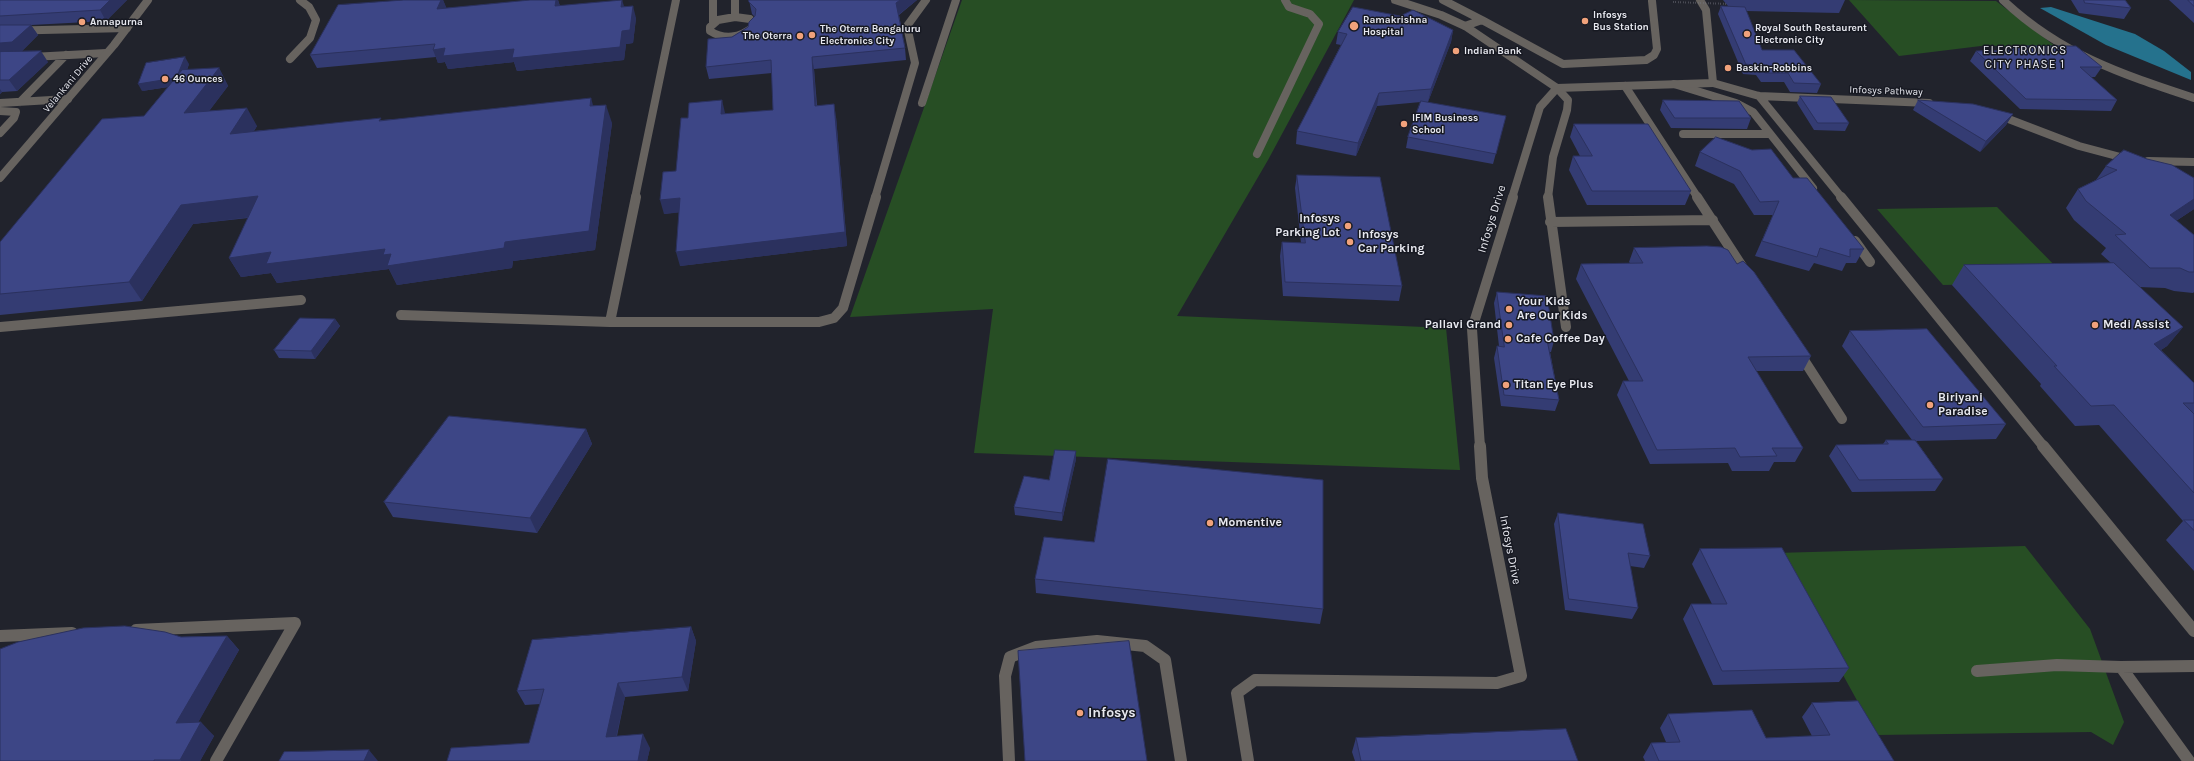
<!DOCTYPE html>
<html>
<head>
<meta charset="utf-8">
<style>
  body { margin:0 }
  canvas { display:block; background:#21232c }
</style>
</head>
<body>
<canvas width="2194" height="761"></canvas>
<script>
const c = document.querySelector('canvas').getContext('2d');
c.lineJoin = 'round';
function paint(path, color) {
  c.fillStyle = color;
  c.fill(path, 'evenodd');
}
function stroke(path, color, width, dash) {
  c.strokeStyle = color;
  c.lineWidth = width;
  c.lineCap = dash ? 'butt' : 'round';
  c.setLineDash(dash || []);
  c.stroke(path);
}
function drawText(font, color, halo, rows, align = 'center') {
  c.font = font + ' Karla,sans-serif';
  c.lineWidth = 3;
  c.setLineDash([]);
  c.textBaseline = 'middle';
  c.strokeStyle = halo;
  c.fillStyle = color;
  for (const [text, x, y, turn = 0] of rows) {
    c.save();
    c.translate(x, y);
    c.rotate((+turn || 0) * Math.PI / 180);
    c.textAlign = isNaN(turn) ? turn : align;
    if (halo) c.strokeText(text, 0, 0);
    c.fillText(text, 0, 0);
    c.restore();
  }
}
paint(new Path2D(`
  M962 0H1354L1268 160 1177 316 1446 328 1460 470 974 453 993 309 850 317Z
  M1849 0 1996 1 2055 46 2074 55 1989 45 1899 56Z
  M1997 207 2071 282 1943 285 1877 209Z
  M2025 546 2090 629 2124 722 2113 745 2091 732 1876 735 1776 553Z`), '#274e24');
paint(new Path2D(`
  M2051 7 2135 34 2164 51 2191 72V80L2106 45 2040 8Z`), '#25728d');
stroke(new Path2D(`
  M713 0V24
  M735 0V17
  M1443 0 1482 20 1465 26
  M2003 0C2060 54 2121 74 2194 98
  M735 17 750 19 754 23 753 27C740 38 724 40 710 31V27L718 20Z
  M1482 20 1563 64 1646 60 1654 55 1657 49 1652 1
  M32 57 106 53
  M290 59 310 38 316 20 309 7 300 0
  M1713 83 1759 96 1929 103
  M1674 84 1736 103 1753 112 1813 188
  M1625 86 1698 198
  M1759 96 1842 198
  M20 102 66 55
  M0 103 68 99
  M922 103 956 0
  M1998 115 2079 146 2128 159
  M1683 134H1770
  M1257 154 1319 24 1310 14 1289 7 1285 0
  M2148 161 2194 162
  M635 198 676 0
  M875 198 915 63 907 26 926 0
  M1548 198 1553 157 1567 110 1568 100 1557 88`), '#67635f', 8);
stroke(new Path2D(`
  M1548 197 1566 327
  M1697 197 1747 274
  M1841 197 2044 447
  M1550 222 1713 220
  M1855 241 1870 262
  M401 315 610 322H819L834 318 843 308 876 197
  M610 322 636 197
  M0 327 301 300
  M1800 354 1842 419`), '#67635f', 10);
stroke(new Path2D(`
  M2043 446 2194 631
  M136 630 295 623 216 761
  M0 636 72 633
  M1977 671 2057 665 2121 667
  M1009 761 1005 676 1010 657 1036 647 1097 641 1145 646 1165 660 1181 761
  M2189 761 2121 667 2194 666`), '#67635f', 12);
stroke(new Path2D(`
  M0 31 127 28
  M0 111 16 112 14 118 0 133`), '#67635f', 8);
stroke(new Path2D(`
  M1395 0 1441 15 1465 26 1557 88 1713 83 1706 10 1700 0
  M0 178 114 45 148 0
  M1512 198 1540 107 1557 88`), '#67635f', 8);
stroke(new Path2D(`
  M1480 447 1472 329 1513 197`), '#67635f', 10);
stroke(new Path2D(`
  M1248 761 1237 693 1255 680 1497 683 1521 676 1482 478 1480 446`), '#67635f', 12);
stroke(new Path2D(`
  M1673 2 1729 4`), '#75767f', 2, [0.5, 2]);
paint(new Path2D(`
  M0 0H127L106 21 31 25 38 35 21 52 48 62 17 91 2 92 0 94Z
  M404 0H443L446 8 558 0 560 6H624L636 18 633 43 626 44 624 60 517 71 514 62 448 69 445 62 438 63 436 57 317 68 310 55Z
  M749 0H917L899 15 905 48 906 60 814 69 817 105 836 117 847 246 680 266 679 212 664 214 676 171 725 114 773 110 772 73 709 79 706 67 732 37 748 27 755 17 752 14Z
  M1723 0H1845L1839 13 1746 11 1762 50 1821 84 1817 93 1790 92 1784 82H1761L1756 75 1743 74 1718 14 1721 6H1728Z
  M2071 0H2125L2131 8 2124 19 2079 13Z
  M2169 0H2194V23Z
  M1453 30 1451 42 1428 102H1424L1506 116 1493 164 1406 148 1408 137 1421 102 1377 106 1356 156 1296 144 1297 131 1341 45 1336 44 1338 32Z
  M2013 46 2102 67 2095 77H2091L2117 100 2111 111 2020 109 1970 61 1976 51 2011 50Z
  M189 64 187 70 219 68 228 86 209 111 257 126 254 131 382 120 593 106 612 123 595 250 513 261 512 268 397 285 389 269 277 283 271 273 241 277 229 258 248 218 193 224 142 301 0 315V242L144 116 168 87 142 91Z
  M1800 96 1849 123 1845 131 1814 130 1797 103Z
  M1663 100 1751 118 1747 129 1671 128 1660 110Z
  M1918 100 2013 114 2006 125 1980 152 1913 110Z
  M1574 124 1691 191 1685 205H1587L1569 170 1573 156H1580L1570 137Z
  M1700 152 1793 178 1864 249 1856 263H1846L1842 271 1814 263 1809 271 1755 256 1773 215H1754L1734 184 1695 166Z
  M2106 166 2194 178V209L2176 221 2194 235V292L2193 293 2174 291 2165 288 2139 287 2183 327 2167 346 2161 350 2194 383V571L2166 540 2183 521 2099 425 2075 426 2040 386 2041 384 1952 285 1964 265 2111 263 2101 254 2106 248 2074 220 2066 208 2078 189 2096 180Z
  M1297 175 1402 286 1399 301 1283 296 1280 256 1282 242 1301 243 1295 188Z
  M1634 248 1737 264 1811 356 1803 371H1756L1803 448 1795 462H1774L1769 471H1732L1728 463 1650 464 1617 395 1623 381H1629L1576 279 1581 264 1630 263 1629 262Z
  M1497 292 1554 341 1551 352H1550L1559 400 1555 411 1501 406 1494 358 1497 346H1499L1494 303Z
  M335 319 340 326 315 359 279 358 274 350Z
  M1850 331 2006 424 1996 439 1916 441 1943 479 1935 491 1852 492 1829 456 1836 445 1883 444 1886 440H1912L1842 346Z
  M586 429 592 444 537 533 393 517 384 502Z
  M1076 451V459L1062 521 1015 515 1014 507 1049 480Z
  M1558 513 1650 556 1644 568 1630 566 1638 608 1632 619 1565 610 1554 524Z
  M1700 549 1849 668 1839 682 1713 685 1683 619 1691 604H1712L1692 564Z
  M1035 579 1323 609 1320 624 1036 593Z
  M691 627 696 641 688 691 625 697 617 736 650 748 647 761H447L529 743 540 704 525 705 517 691Z
  M227 636 239 650 198 722 214 736 200 761H0L181 637Z
  M1812 703 1894 761H1645L1643 757 1651 743 1666 742 1660 728 1668 714 1766 738 1812 736 1802 717Z
  M1356 738 1578 761H1355L1352 752Z`), '#343c73');
paint(new Path2D(`
  M110 0H127L106 21 100 10Z
  M441 0H443L447 9H437Z
  M556 0H558L561 10 555 6Z
  M622 0 626 12 621 7Z
  M900 0H917L898 15 896 3Z
  M633 6 636 18 633 43 626 44 624 60 517 71 514 62 448 69 445 62 438 63 433 50 445 48 514 49 622 31Z
  M31 25 38 35 20 53 0 55V43Z
  M1453 30 1451 42 1428 102 1431 89Z
  M41 51 48 62 17 91 9 80Z
  M185 57 189 64 181 85 142 91 138 84Z
  M812 57 814 69 817 119 815 106Z
  M219 68 228 86 194 131 184 113Z
  M0 89 2 92 0 94Z
  M1379 93 1377 106 1356 156 1358 143Z
  M591 98 596 116 590 106Z
  M722 100 725 113 724 128 721 114Z
  M834 104 836 117 847 246 680 266 676 252Z
  M606 105 612 123 595 250 513 261 512 268 397 285 389 269 277 283 271 273 241 277 229 258 271 252 385 249 505 242Z
  M247 108 257 126 240 152 230 134Z
  M2013 114 2006 125 1980 152 1986 141Z
  M258 196 269 215 193 224 142 301 129 282 181 205Z
  M680 198 684 212 664 214 660 200Z
  M2194 199V209L2156 234 2170 215Z
  M335 319 340 326 315 359 311 351Z
  M2183 327 2167 346 2139 364 2154 344Z
  M586 429 592 444 537 533 530 518Z
  M1076 451V459L1062 521V513Z
  M691 627 696 641 688 691 682 677Z
  M227 636 239 650 190 737 176 723Z
  M618 683 625 697 613 751 606 737Z
  M201 722 214 736 200 761H181L180 760Z
  M643 734 650 748 647 761H638Z
  M369 750 378 761H364Z`), '#2b315e');
const building = new Path2D(`
  M0 0H110L100 10 0 16Z
  M404 0H441L437 9 530 0H556L555 6 622 0 621 7 633 6 630 30 622 31 620 47 512 58 514 49 443 56 445 48 433 50 435 44 310 55 338 5Z
  M749 0H900L896 3 905 48 812 57 815 106 834 104 845 232 676 252 680 198 660 200 663 172 676 171 681 118H688L689 103 722 100 721 114 773 110 771 60 706 67 708 39 732 37 748 27 749 22 755 16 756 9 749 2Z
  M2084 0H2125L2131 8 2085 3Z
  M2188 0H2194V6Z
  M1721 6 1745 7 1762 50H1794L1821 84 1794 83 1788 73H1765L1759 66 1746 64Z
  M1353 7 1400 16 1413 10 1453 30 1431 89 1379 93 1358 143 1297 131 1347 34 1338 32Z
  M0 25H31L12 42 0 43Z
  M2013 46H2076L2102 67H2080L2117 100 2026 99 1976 51 2018 50Z
  M41 51 9 80H0V52Z
  M185 57 178 74 175 78 138 84 146 63Z
  M219 68 184 113 247 108 230 134 381 118 379 121 591 98 590 106 606 105 589 231 505 242 504 248 387 266 391 254 383 255 385 249 266 264 271 252 229 258 258 196 181 205 129 282 0 294V242L102 119 144 116 182 70Z
  M1800 96 1831 97 1849 123H1818Z
  M1663 100 1739 101 1751 118H1675Z
  M1918 100 1973 104 2013 114 1986 141Z
  M1421 101 1506 116 1496 154 1408 137Z
  M1574 124H1648L1691 191H1592L1573 156H1592Z
  M1716 137 1752 150 1771 149 1793 178H1807L1864 249H1850V257L1820 248 1817 257 1762 241 1779 201 1760 202 1740 171 1700 152Z
  M2124 150 2147 159 2172 165 2194 178V199L2170 215 2194 235V272H2189L2180 268H2150L2115 235 2126 234 2086 201 2078 189 2117 170 2106 166Z
  M1297 175 1380 177 1402 286 1285 282 1282 242 1305 243Z
  M1707 246 1721 247 1728 250 1737 264 1743 261 1754 272 1811 356 1748 357 1803 448H1772L1777 456 1740 457 1735 448 1657 450 1623 381H1643L1581 264 1643 263 1634 248Z
  M2114 263 2183 327 2154 344 2194 383V403H2183L2194 414V493L2114 405 2091 406 2054 366H2057L1964 265Z
  M1497 292 1547 296 1554 341 1547 340 1559 400 1504 395 1497 346 1504 347Z
  M300 318 335 319 311 351 274 350Z
  M1927 329 2006 424 1923 427 1850 331Z
  M449 416 586 429 530 518 384 502Z
  M1886 440H1915L1943 479 1859 480 1836 445 1888 444Z
  M1055 450 1076 451 1062 513 1014 507 1024 476 1049 480Z
  M1108 459 1323 480V609L1035 579 1044 537 1094 542Z
  M1558 513 1643 524 1650 556 1628 553 1638 608 1569 599Z
  M2184 520H2194V530Z
  M1782 548 1849 668 1722 671 1691 604H1727L1700 549Z
  M125 626 165 632 181 637 227 636 176 723 201 722 180 760H154V761H0V649L18 642 83 628Z
  M691 627 682 677 618 683 606 737 643 734 638 761H447L451 748 529 743 544 689 517 691 532 640Z
  M1129 641 1147 761H1025L1018 651Z
  M1858 701 1894 761H1659L1651 743 1680 742 1668 714 1752 710 1766 738 1830 735 1812 703Z
  M1566 729 1578 761H1361L1356 738Z
  M369 750 364 761H279L284 752Z`);
paint(building, '#3d4686');
stroke(building, '#2b315e', 1);
for (const [x, y, r, color] of [
  [1585,21,4,"#f1a27b"],
  [82,22,4,"#f1a27b"],
  [1354,26,5,"#f1a27b"],
  [1747,34,4,"#f1a27b"],
  [812,35,4,"#f1a27b"],
  [800,36,4,"#f1a27b"],
  [1456,51,4,"#f1a27b"],
  [1728,68,4,"#f1a27b"],
  [165,79,4,"#f1a27b"],
  [1404,124,4,"#f1a27b"],
  [1348,226,4,"#f1a27b"],
  [1350,242,4,"#f1a27b"],
  [1509,309,4,"#f1a27b"],
  [1509,325,4,"#f1a27b"],
  [2095,325,4,"#f1a27b"],
  [1508,339,4,"#f1a27b"],
  [1506,385,4,"#f1a27b"],
  [1930,405,4,"#f1a27b"],
  [1210,523,4,"#f1a27b"],
  [1080,713,4,"#f1a27b"]
]) {
  const dot = new Path2D();
  dot.arc(x, y, r, 0, 2 * Math.PI);
  c.fillStyle = color;
  c.fill(dot);
  stroke(dot, '#171922', 1.5);
}
drawText('bold 10px', '#e8e9f0', '#171922', [
  ["Infosys",1593,15],
  ["Bus Station",1593,27],
  ["Ramakrishna",1363,20],
  ["Hospital",1363,32],
  ["Annapurna",90,22],
  ["Royal South Restaurent",1755,28],
  ["Electronic City",1755,40],
  ["The Oterra Bengaluru",820,29],
  ["Electronics City",820,41],
  ["The Oterra",792,36,"right"],
  ["Indian Bank",1464,51],
  ["Baskin-Robbins",1736,68],
  ["46 Ounces",173,79],
  ["IFIM Business",1412,118],
  ["School",1412,130]
], 'left');
drawText('10px', '#e8e9f0', '#171922', [
  ["Velankani Drive",68,84,-50],
  ["Infosys Pathway",1886,91,2]
]);
c.letterSpacing = '1px';
drawText('12px', '#e8e9f0', '#171922', [
  ["ELECTRONICS",2025,51],
  ["CITY PHASE 1",2025,65]
]);
c.letterSpacing = '0px';
drawText('bold 12px', '#e8e9f0', '#171922', [
  ["Infosys",1340,219,"right"],
  ["Parking Lot",1340,233,"right"],
  ["Infosys",1358,235],
  ["Car Parking",1358,249],
  ["Your Kids",1517,302],
  ["Are Our Kids",1517,316],
  ["Pallavi Grand",1501,325,"right"],
  ["Medi Assist",2103,325],
  ["Cafe Coffee Day",1516,339],
  ["Titan Eye Plus",1514,385],
  ["Biriyani",1938,398],
  ["Paradise",1938,412],
  ["Momentive",1218,523]
], 'left');
drawText('12px', '#e8e9f0', '#171922', [
  ["Infosys Drive",1492,219,-73],
  ["Infosys Drive",1510,550,79]
]);
drawText('bold 14px', '#e8e9f0', '#171922', [
  ["Infosys",1088,713]
], 'left');
</script>
</body>
</html>
